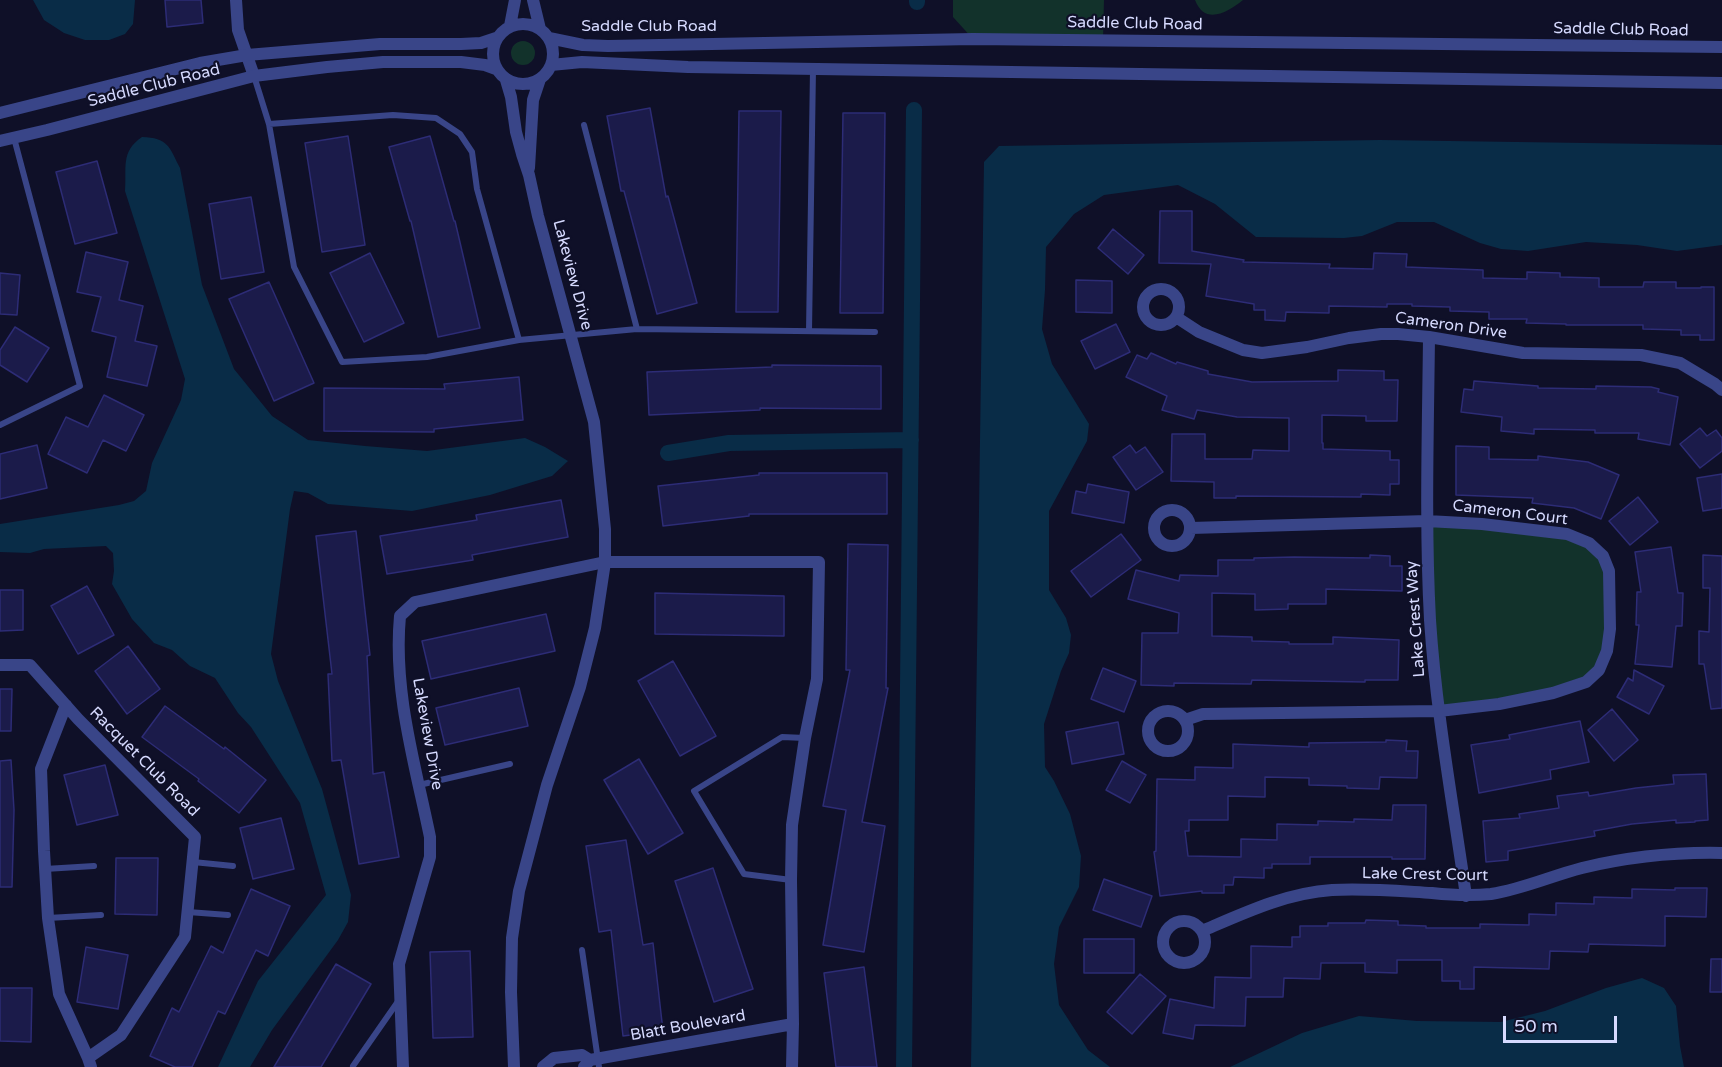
<!DOCTYPE html>
<html>
<head>
<meta charset="utf-8">
<style>
  body { margin:0 }
  #map { position:relative; width:1722px; height:1067px; overflow:hidden; background:#0f1028; font-family:"Varela Round",sans-serif }
  canvas { display:block }
  .scale { position:absolute; left:1503px; top:1016px; width:114px; height:27px; box-sizing:border-box; border:3px solid #d6daff; border-top:0; padding-left:8px; font-size:18px; line-height:21px; white-space:nowrap; color:#d6daff; -webkit-text-stroke:4px #0f1028; paint-order:stroke }
</style>
</head>
<body>
<div id="map">
<canvas width="1722" height="1067"></canvas>
<div class="scale">50 m</div>
</div>
<script>
const c = document.querySelector('canvas').getContext('2d');
c.lineJoin = 'round';
function paint(path, color) {
  c.fillStyle = color;
  c.fill(path, 'evenodd');
}
function stroke(path, color, width, dash) {
  c.strokeStyle = color;
  c.lineWidth = width;
  c.lineCap = dash ? 'butt' : 'round';
  c.setLineDash(dash || []);
  c.stroke(path);
}
function drawText(font, color, halo, rows, align = 'center') {
  c.font = font + ' "Varela Round",sans-serif';
  c.lineWidth = 4.5;
  c.setLineDash([]);
  c.textBaseline = 'middle';
  c.strokeStyle = halo;
  c.fillStyle = color;
  for (const [text, x, y, turn = 0] of rows) {
    c.save();
    c.translate(x, y);
    c.rotate((+turn || 0) * Math.PI / 180);
    c.textAlign = isNaN(turn) ? turn : align;
    if (halo) c.strokeText(text, 0, 0);
    c.fillText(text, 0, 0);
    c.restore();
  }
}
paint(new Path2D(`
  M953 0H1104L1103 40 973 39 953 17Z
  M1195 0H1243C1228 12 1205 26 1195 0Z
  M511 53a12 12 0 1 1 24 0a12 12 0 1 1-24 0Z
  M1427 521 1567 534 1603 556 1607 651 1586 682 1439 711Z`), '#12322b');
paint(new Path2D(`
  M33 0H135L133 24 125 34 109 40H85L64 33 44 20Z
  M142 137C168 138 169 146 180 168L202 285 234 369 272 416 308 440 365 446 427 451 525 438 545 447 568 461 552 476 490 495 412 511 328 504 308 493 294 491 290 509 271 654 278 681 322 789 351 895 348 922 338 940 272 1030 250 1067H218L258 981 326 895 300 803 251 727 238 713 215 678 190 666 172 650 154 643 132 619 112 584 114 571 113 553 106 546 44 549 30 553 0 552V524L119 505 134 501 146 491 152 463 181 400 185 379 125 191C127 168 120 152 142 137Z
  M1380 140 1722 145V245L1677 251 1637 245 1586 242 1528 251 1501 249 1480 243 1434 222H1397L1362 236 1344 238 1256 237 1215 204 1178 185 1104 195 1074 214 1046 247 1045 290 1042 329 1052 364 1089 424 1087 441 1049 511V590L1066 618 1071 635 1069 653 1061 671 1044 724 1045 767 1054 781 1070 814 1081 856 1079 887 1059 927 1054 964 1059 1005 1088 1050 1110 1067H971L984 162 999 146Z
  M1642 978 1664 988 1676 1006 1680 1046 1684 1067H1230L1302 1033 1359 1016 1417 1021 1501 1022 1545 1011 1606 988Z`), '#092c47');
stroke(new Path2D(`
  M917 2V0
  M668 453 729 443 911 440
  M904 1067 914 110`), '#092c47', 16);
const building = new Path2D(`
  M165 0H201L203 23 167 27Z
  M650 108 666 197 668 196 697 303 657 314 624 191H621L607 116Z
  M739 111H781L778 312H736Z
  M843 113H885L883 313H840Z
  M348 136 365 245 322 252 305 143Z
  M430 136 454 221H455L480 328 438 337 411 221H410L389 147Z
  M97 161 117 233 75 244 56 172Z
  M251 197 264 272 221 279 209 204Z
  M1160 211H1192V251L1244 260 1243 262 1330 264 1329 268 1373 269 1374 253 1407 254 1406 267 1483 270V278L1527 279V272L1560 273V277L1599 278V287H1643L1644 282H1676V288H1701V287H1714V340H1700V335H1681V330L1643 329V325H1566V324L1526 323 1527 319H1489V312L1450 311V307L1412 306V304H1387V307L1329 306V313L1286 312 1285 321 1265 320V310H1254V304L1206 296 1211 264 1159 263Z
  M1113 229 1144 255 1128 274 1098 248Z
  M86 252 128 262 119 300 143 306 135 341 157 346 147 386 107 377 116 337 92 331 101 297 77 292Z
  M370 253 404 323 364 342 330 273Z
  M0 273 20 275 17 315 0 314Z
  M1076 280 1112 281V313L1076 312Z
  M269 282 314 383 274 401 229 299Z
  M1116 324 1130 352 1095 369 1081 341Z
  M15 327 49 348 27 382 0 365V350Z
  M1151 353 1176 364 1177 362 1208 371V374L1252 382 1338 381V370L1384 371V380H1398L1397 421H1366V416L1322 415V443H1323V449L1390 451V460H1399V484H1390V495L1361 494V497L1236 496V498H1214V482L1171 481 1172 434H1205V459H1252L1253 450 1289 451V418L1237 417 1197 410 1194 419 1162 410 1167 396 1126 377 1137 355 1147 359Z
  M772 365 881 366V409L760 408V410L649 415 647 372 772 367Z
  M519 377 523 420 434 429V432L324 431V388L445 389 444 384Z
  M1474 381 1538 386V388L1596 389V386L1651 387 1659 389 1658 392 1678 397 1670 445 1638 439 1639 433H1595V430L1534 429V434L1501 431 1502 417 1461 412 1464 389 1473 390Z
  M104 395 144 415 126 451 103 440 87 473 48 454 66 417 88 427Z
  M1700 428 1707 436 1716 430 1722 438V451L1700 468 1680 444Z
  M37 445 47 488 0 499V454Z
  M1130 445 1136 453 1145 447 1163 472 1136 490 1113 457Z
  M1456 446 1489 447V459L1538 460V456L1588 462 1619 475 1601 519 1574 508 1532 503 1533 498 1456 495Z
  M759 473H887V514H749V516L663 526 658 486 759 475Z
  M1722 474V508L1703 511 1697 478Z
  M1088 484 1129 492 1124 523 1072 513 1076 491 1086 493Z
  M1638 497 1658 522 1630 545 1609 521Z
  M561 500 568 537 472 555 473 560 387 574 380 536 477 520 476 515Z
  M356 531 370 655 367 656 373 774 384 772 399 857 359 864 341 760 332 761 328 674H332L316 536Z
  M1121 534 1141 560 1091 597 1071 571Z
  M848 544 888 545 886 688H888L862 822 885 826 864 952 823 945 846 810 823 806 850 670H846Z
  M1671 547 1678 593H1683L1682 626H1676L1672 667 1635 664 1639 625H1636L1637 592H1641L1635 552Z
  M1370 555 1390 556V566H1402V591L1326 589V604H1288V609L1255 610V594L1212 593V636L1252 637V641L1289 642V644H1333V637L1399 640 1398 680H1365V682L1252 680 1251 684 1174 683V686L1141 685 1142 633H1178L1179 613 1128 599 1136 570 1179 581 1180 575 1218 576V560H1254V558L1294 557 1370 558Z
  M1703 555 1722 556V708L1711 709 1704 664H1699V631L1709 632 1710 588H1703Z
  M87 586 114 635 78 654 51 606Z
  M0 590H23V630L0 631Z
  M655 593 784 596V636L655 634Z
  M546 614 555 651 431 679 422 641Z
  M128 646 160 689 127 714 95 671Z
  M673 661 716 736 680 756 638 681Z
  M1103 668 1136 681 1124 712 1091 699Z
  M1634 670 1664 686 1649 714 1617 697 1628 678 1633 681Z
  M519 688 528 726 445 745 436 708Z
  M0 689H12L11 731H0Z
  M165 706 224 749 225 747 266 780 239 813 198 781 199 779 142 737Z
  M1612 709 1638 740 1614 761 1588 730Z
  M1580 721 1589 762 1550 770 1551 779 1479 793 1471 745 1510 739 1509 735Z
  M1118 722 1124 754 1072 764 1066 732Z
  M1386 740 1407 741 1406 751H1418L1417 778 1380 777 1379 789 1347 788V786L1309 785V778L1265 777V797L1228 796V820H1189V831H1185L1188 856 1241 857V839L1277 840V824L1318 825V821L1354 822V819L1392 820 1393 805H1426L1425 859H1392V857H1310V864H1272V868H1264V878L1234 877 1233 885H1224V893H1202V891L1160 896 1154 852 1156 851 1157 779 1195 780V767L1233 768V744L1309 747V743L1386 742Z
  M639 759 683 833 648 854 604 780Z
  M11 760 14 810 12 887H0V761Z
  M1122 761 1146 775 1130 803 1106 790Z
  M105 765 118 815 77 825 64 775Z
  M1706 774 1708 820 1695 821V822L1676 823V820L1632 824 1594 831 1595 836 1508 851V860L1486 862 1483 821 1520 818 1519 814 1559 808 1557 796 1588 792 1589 796 1636 788 1674 784 1673 775Z
  M281 818 294 869 253 879 240 828Z
  M626 840 643 945 653 943 663 1031 623 1036 611 930 599 932 586 846Z
  M116 858H158L157 915 115 914Z
  M713 868 753 989 714 1002 675 881Z
  M1104 879 1152 896 1141 927 1093 910Z
  M1675 888H1707L1706 917 1665 916V946L1589 944 1588 952 1550 951 1549 969 1474 967V989H1460V981H1442V960H1397V973L1365 972V963H1321L1320 979 1284 978 1283 997H1246L1245 1026 1195 1025 1193 1039 1163 1033 1170 999 1214 1008 1215 977 1251 978V946L1292 947V937H1300V926H1328V923H1365L1366 920 1398 921V925L1426 926V928H1480V924L1529 925V914L1556 915V903L1594 904V897L1632 898V889L1675 890Z
  M251 889 290 906 268 956 256 950 225 1014 218 1011 192 1067H175L150 1056 172 1008 179 1012 211 946 223 953Z
  M1084 939H1134V973H1084Z
  M86 947 128 955 118 1009 77 1002Z
  M470 951 473 1037 433 1038 430 952Z
  M1711 959H1722V992H1710Z
  M336 964 371 984 321 1067H274Z
  M864 967 877 1067H836L824 973Z
  M1140 974 1166 996 1132 1034 1107 1012Z
  M0 988H32L31 1042 0 1041Z`);
paint(building, '#1b1b4a');
stroke(building, '#2d2c76', 1.5);
stroke(new Path2D(`
  M254 76 269 124 294 267 342 362 427 357 519 340 637 329 875 332
  M269 124 393 115 436 118 460 134 472 152 477 189 519 340
  M584 125 637 329
  M809 331 813 69
  M0 425 80 386 14 138
  M419 785 510 764
  M193 862 233 866
  M45 869 94 866
  M791 880 744 874 694 791 782 737 805 738
  M188 912 228 915
  M48 918 101 915
  M582 950 599 1067
  M353 1066 399 1000`), '#394588', 6);
stroke(new Path2D(`
  M236 0 238 30 254 76
  M1143 307a18 18 0 1 1 36 0a18 18 0 1 1-36 0Z
  M1176 317 1199 332 1243 350 1262 353 1307 347 1349 338 1381 334H1398L1429 337 1523 353 1641 355 1680 363 1715 384 1722 390
  M1429 337C1428 431 1425 526 1430 620 1436 712 1453 804 1466 896
  M1154 528a18 18 0 1 1 36 0a18 18 0 1 1-36 0Z
  M0 665H30L78 719 195 837 185 937 121 1035 88 1058 91 1067
  M66 705 41 769 44 851 48 918 59 994 88 1058
  M1148 731a20 20 0 1 1 40 0a20 20 0 1 1-40 0Z
  M1185 720 1203 714 1439 711 1499 704 1553 693 1586 682 1599 670 1607 651 1610 629 1609 571 1603 556 1589 543 1567 534 1482 524 1427 521 1191 528
  M1163 942a21 21 0 1 1 42 0a21 21 0 1 1-42 0Z
  M1202 931C1244 913 1286 893 1332 890 1365 888 1398 891 1432 893 1451 895 1471 896 1491 894 1523 889 1551 876 1582 868 1628 857 1675 852 1722 853
  M403 1067 399 964 430 857V837C415 764 393 691 400 616L415 602 605 562H819L817 679 805 738 792 825 791 880 793 1024 792 1067
  M543 1067 554 1058 582 1055 590 1060
  M584 1067 590 1060 793 1024`), '#394588', 12);
stroke(new Path2D(`
  M533 0 540 29
  M493 54a30 30 0 1 1 60 0a30 30 0 1 1-60 0Z
  M510 26 515 0
  M549 38 583 45 608 46 973 39 1722 47
  M551 65 582 62 688 67 1722 83
  M506 80 511 97 516 132 522 154 529 175 538 216 594 422 605 529V562L595 628 580 687 547 785 519 891 512 938 511 992 514 1067
  M0 113 200 63 247 55 380 44H461L481 43 496 38
  M0 141 47 130 254 76 327 67 383 62H461L485 65 496 69
  M529 168 533 100 540 79`), '#394588', 12);
drawText('16px', '#d6daff', '#0f1028', [
  ["Saddle Club Road",1135,24,1],
  ["Saddle Club Road",649,27],
  ["Saddle Club Road",1621,30,1],
  ["Saddle Club Road",154,86,-14],
  ["Lakeview Drive",572,275,75],
  ["Cameron Drive",1451,326,8],
  ["Cameron Court",1510,513,7],
  ["Lake Crest Way",1416,619,-94],
  ["Lakeview Drive",427,734,80],
  ["Racquet Club Road",144,762,45],
  ["Lake Crest Court",1425,875,1],
  ["Blatt Boulevard",688,1026,-10]
]);
</script>
</body>
</html>
